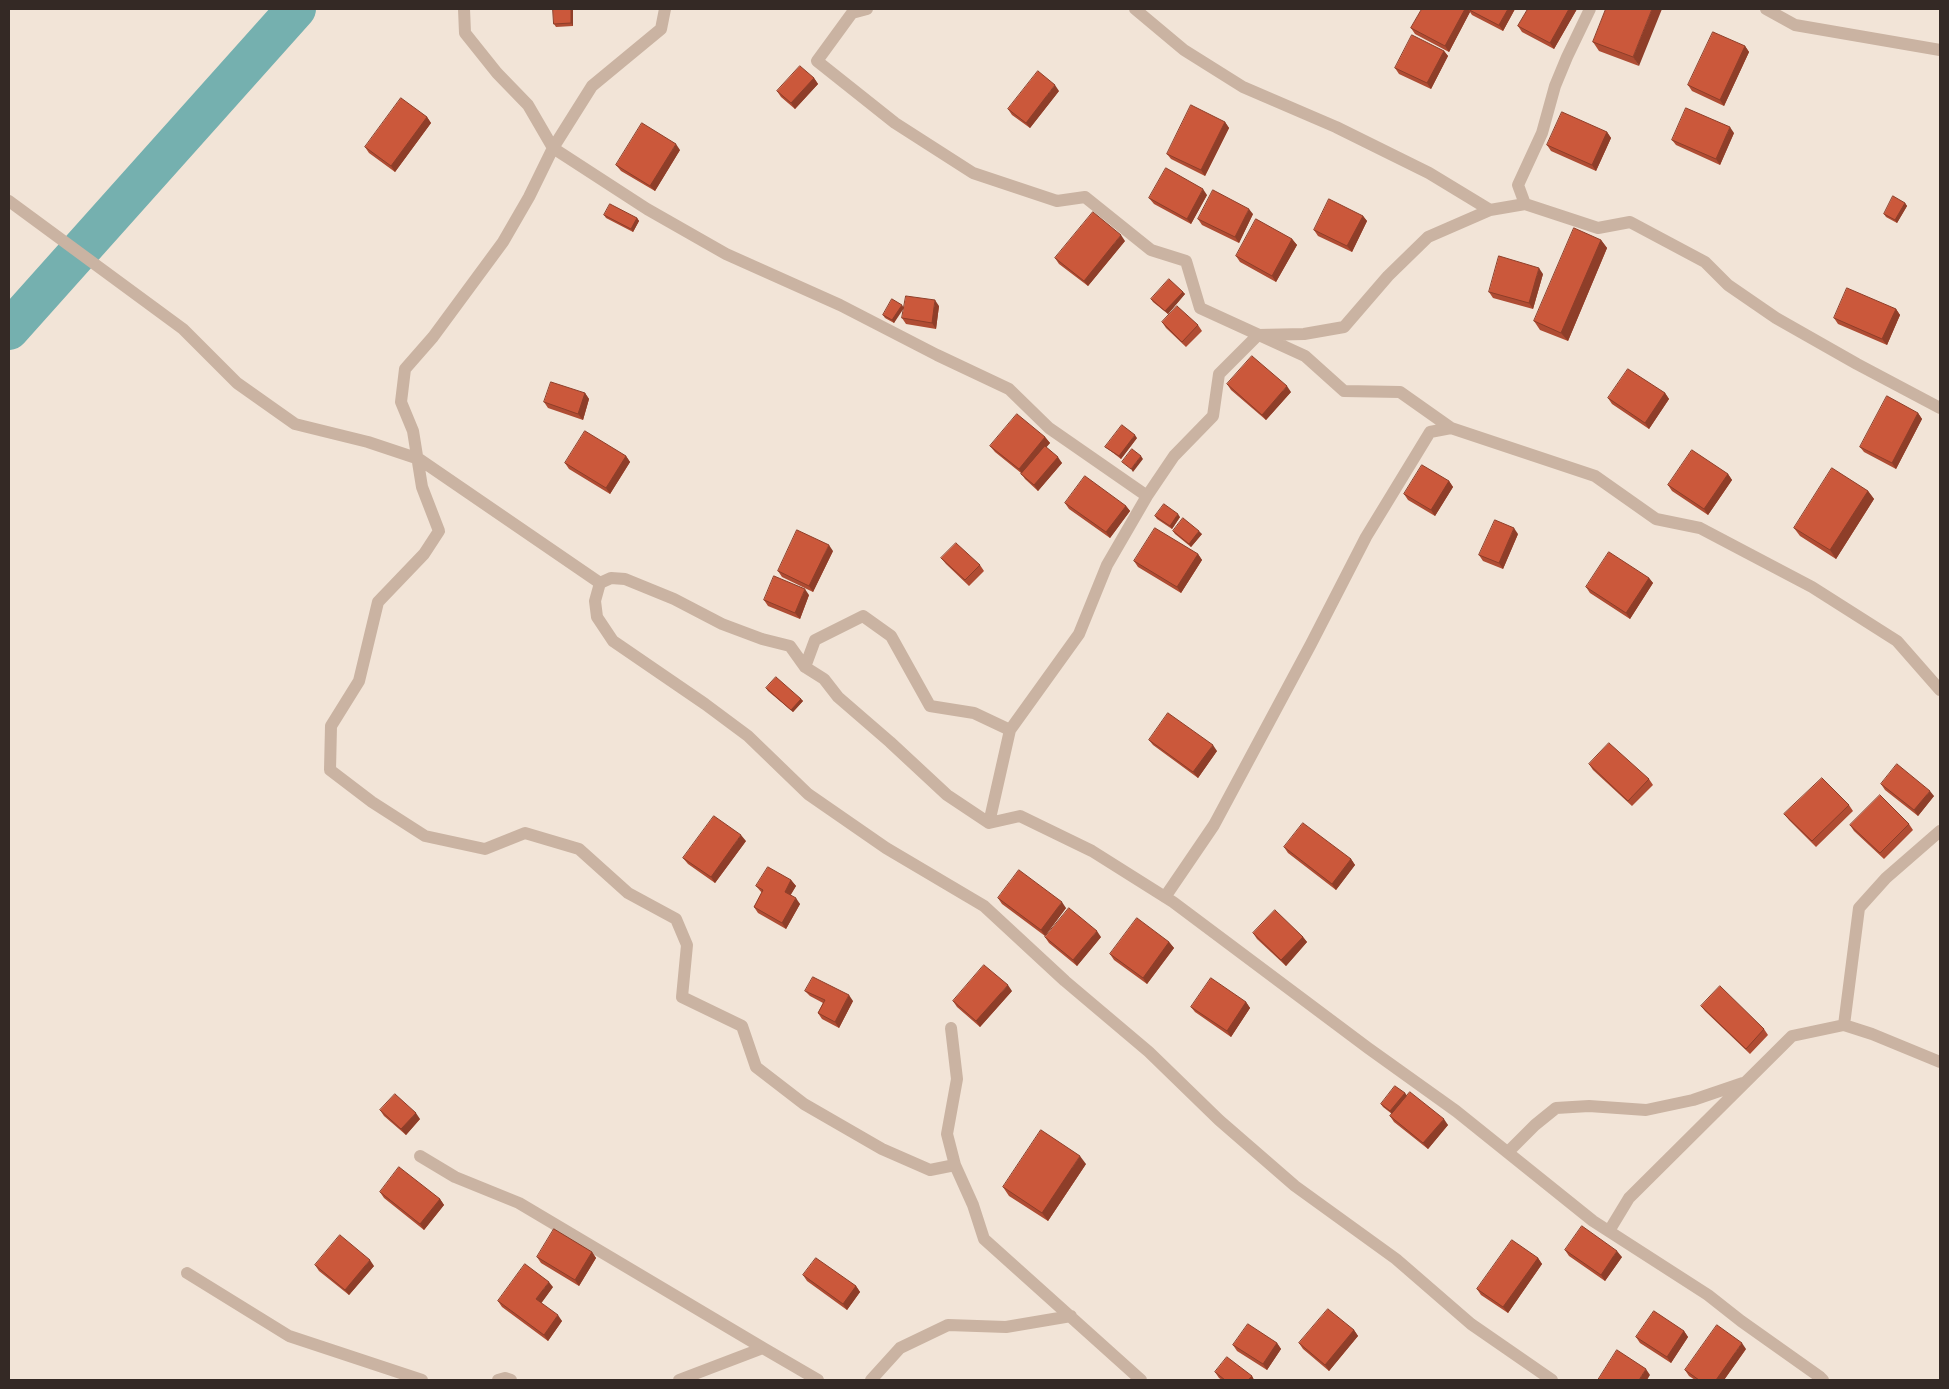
<!DOCTYPE html>
<html>
<head>
<meta charset="utf-8">
<style>
  body { margin:0 }
  #map { position:relative; width:1949px; height:1389px; overflow:hidden; background:#f2e4d7; font-family:Signika,sans-serif }
  canvas { display:block }
  .frame { position:absolute; inset:0; border:10px solid #342925; pointer-events:none }
</style>
</head>
<body>
<div id="map">
<canvas width="1949" height="1389"></canvas>
<div class="frame"></div>
</div>
<script>
const c = document.querySelector('canvas').getContext('2d');
c.lineJoin = 'round';
function stroke(path, color, width, dash) {
  c.strokeStyle = color;
  c.lineWidth = width;
  c.lineCap = dash ? 'butt' : 'round';
  c.setLineDash(dash || []);
  c.stroke(path);
}
function paint(path, color) {
  c.fillStyle = color;
  c.fill(path, 'evenodd');
}
stroke(new Path2D(`
  M9 330 296 9`), '#75b0af', 40);
stroke(new Path2D(`
  M464 9 465 33 497 73 528 105 553 148 529 197 503 242 433 337 405 369 401 402 413 431 422 487 439 531 424 554 378 602 359 681 331 726 330 770 372 802 425 836 485 849 525 833 579 849 628 893 676 919 687 945 682 997 742 1026 756 1067 804 1104 882 1149 930 1170 955 1165
  M665 9 661 29 592 86 553 148 647 209 726 254 840 305 937 355 1009 389 1049 428 1147 496 1107 565 1079 634 1010 730 989 823
  M867 9 852 13 817 61 895 123 973 173 1057 201 1085 197 1151 250 1186 261 1200 308 1305 356 1344 391 1400 392 1451 428
  M1135 9 1184 50 1243 87 1336 127 1429 173 1490 210 1525 204 1598 228 1630 222 1705 262 1728 285 1776 318 1857 364 1940 408
  M1766 9 1795 25 1940 50
  M9 201 183 329 237 383 295 424 368 442 419 459 600 583
  M1525 204 1518 185 1542 133 1555 86 1567 57 1590 9
  M1147 496 1174 456 1213 416 1219 374 1258 335 1304 334 1344 327 1388 276 1428 237 1490 210
  M600 583 611 578 625 579 674 599 722 624 762 639 790 646 805 667 824 679 838 697 890 742 947 795 989 823 1020 816 1092 851 1173 902 1368 1048 1456 1111 1593 1221 1708 1295 1741 1321 1820 1377 1823 1380
  M600 583 595 601 597 617 613 641 705 704 748 736 808 794 886 848 984 906 1065 981 1149 1052 1219 1120 1295 1186 1396 1259 1471 1324 1552 1380
  M805 667 815 640 863 616 891 636 930 706 974 713 1010 730
  M1165 897 1214 825 1311 644 1366 537 1430 432 1451 428 1595 476 1656 519 1700 528 1812 587 1897 641 1940 690
  M1844 1025 1859 908 1886 878 1940 831
  M951 1028 957 1079 947 1134 955 1165 973 1205 984 1239 1141 1380
  M1508 1152 1535 1125 1556 1108 1589 1106 1646 1110 1693 1100 1743 1083
  M420 1156 455 1177 519 1203 763 1348
  M1609 1231 1629 1198 1792 1036 1844 1025 1872 1034 1940 1062
  M187 1273 289 1336 422 1380
  M498 1380 505 1378 511 1380
  M679 1380 763 1348 818 1380
  M871 1380 900 1348 948 1325 1006 1327 1071 1316`), '#cab3a2', 12);
paint(new Path2D(`
  M553 9H573V26L556 27 554 24Z
  M1422 9H1515L1503 31 1472 15 1470 12 1449 52 1415 34 1411 28Z
  M1528 9H1577L1554 49 1522 32 1518 26Z
  M1606 9 1639 66 1599 51 1593 42Z
  M1745 46 1749 52 1724 106 1692 91 1688 85Z
  M1444 51 1448 56 1431 89 1399 74 1395 68Z
  M814 78 818 84 795 109 781 97 777 91Z
  M1059 91 1030 128 1012 115 1008 109Z
  M427 117 431 123 395 172 369 153 365 147Z
  M1225 122 1229 128 1205 176 1171 159 1167 154Z
  M1607 132 1611 138 1596 171 1551 151 1547 145Z
  M1734 133 1720 165 1676 145 1672 140Z
  M680 150 655 191 621 171 616 165Z
  M1207 195 1191 224 1154 204 1149 198Z
  M1905 203 1907 206 1897 223 1886 217 1884 214Z
  M1253 214 1239 243 1202 225 1198 219Z
  M604 215 637 218 639 221 633 232 606 218Z
  M1363 216 1367 221 1352 252 1318 236 1314 230Z
  M1292 239 1297 245 1276 282 1240 262 1236 256Z
  M1601 240 1607 248 1568 341 1540 330 1534 321Z
  M1125 241 1088 286 1059 264 1055 258Z
  M1543 274 1533 309 1493 298 1489 292Z
  M1183 292 1185 294 1168 314 1153 302 1151 299Z
  M902 305 894 323 885 318 883 315Z
  M939 306 936 329 906 324 902 318Z
  M1896 309 1900 315 1887 345 1838 324 1834 318Z
  M1162 322 1198 325 1202 331 1186 347 1166 328Z
  M1227 384 1291 392 1266 420 1231 390Z
  M585 393 589 399 583 420 548 408 544 402Z
  M1665 393 1669 399 1649 429 1612 404 1608 398Z
  M1918 413 1922 419 1896 469 1864 452 1860 447Z
  M1045 437 1050 443 1046 447 1062 463 1038 491 1025 479 1021 473 995 452 990 446Z
  M1137 438 1121 459 1108 449 1105 447Z
  M626 456 630 462 610 494 569 469 565 463Z
  M1728 474 1732 480 1708 515 1672 491 1668 485Z
  M1449 481 1453 487 1435 516 1408 500 1404 494Z
  M1868 491 1874 499 1836 559 1800 536 1794 528Z
  M1065 503 1126 506 1130 511 1110 538 1069 509Z
  M1155 516 1180 517 1172 529 1157 519Z
  M1173 531 1202 534 1191 547 1175 534Z
  M1518 534 1503 569 1483 561 1479 555Z
  M833 551 813 592 782 577 778 571Z
  M1198 554 1202 560 1181 593 1138 567 1134 561Z
  M941 558 980 565 984 571 969 586 946 564Z
  M1649 578 1653 583 1630 619 1590 593 1586 587Z
  M809 595 800 619 768 606 764 600Z
  M766 688 801 699 803 701 793 712 768 691Z
  M1149 740 1217 751 1198 778 1153 745Z
  M1589 764 1649 779 1653 785 1632 806 1593 770Z
  M1881 784 1934 796 1918 816 1885 790Z
  M1849 805 1853 811 1816 847 1789 820 1784 814Z
  M1909 824 1913 830 1884 859 1854 831 1850 825Z
  M746 841 715 883 688 864 683 858Z
  M1284 847 1351 859 1355 865 1336 890 1288 853Z
  M791 880 796 886 790 895 800 904 786 929 758 913 754 907 762 893 756 886Z
  M998 898 1066 908 1045 936 1002 904Z
  M1253 933 1303 937 1307 942 1286 966 1257 939Z
  M1045 937H1101L1077 966 1049 943Z
  M1169 942 1174 948 1147 984 1114 960 1110 954Z
  M805 991 853 1001 839 1028 822 1019 818 1013 823 1003 810 996Z
  M1012 991 980 1027 957 1007 953 1001Z
  M1246 1002 1250 1008 1231 1037 1195 1012 1191 1007Z
  M1701 1006 1764 1029 1768 1035 1750 1054 1705 1011Z
  M1405 1093 1407 1096 1448 1125 1428 1149 1394 1122 1390 1116 1392 1114 1383 1107 1381 1104Z
  M380 1110 420 1119 406 1135 384 1116Z
  M1086 1164 1048 1221 1009 1196 1003 1187Z
  M380 1192 440 1199 444 1205 424 1230 384 1198Z
  M1565 1250 1622 1257 1605 1281 1569 1256Z
  M592 1252 596 1258 579 1286 541 1263 537 1257Z
  M1538 1258 1542 1264 1508 1313 1481 1295 1477 1289Z
  M315 1265 374 1266 349 1295 319 1271Z
  M803 1275 856 1286 860 1292 847 1310 807 1281Z
  M553 1287 541 1303 562 1321 548 1341 502 1307 498 1301Z
  M1354 1330 1358 1336 1329 1371 1303 1349 1299 1343Z
  M1684 1331 1688 1337 1671 1363 1640 1343 1636 1337Z
  M1277 1343 1281 1349 1267 1370 1237 1351 1233 1345Z
  M1746 1349 1724 1380H1695L1689 1376 1685 1370Z
  M1215 1372 1252 1376 1254 1380H1222L1219 1378Z`), '#af4c33');
paint(new Path2D(`
  M571 9H573V26L571 23Z
  M1465 9H1472H1468L1470 12 1449 52 1445 46Z
  M1508 9H1515L1503 31 1499 25Z
  M1569 9H1577L1554 49 1550 43Z
  M1652 9H1662L1639 66 1633 57Z
  M1745 46 1749 52 1724 106 1720 100Z
  M1444 51 1448 56 1431 89 1427 83Z
  M814 78 818 84 795 109 791 103Z
  M1055 85 1059 91 1030 128 1026 123Z
  M427 117 431 123 395 172 391 166Z
  M1225 122 1229 128 1205 176 1201 170Z
  M1730 127 1734 133 1720 165 1716 159Z
  M1607 132 1611 138 1596 171 1592 165Z
  M676 144 680 150 655 191 650 186Z
  M1203 189 1207 195 1191 224 1187 219Z
  M1905 203 1907 206 1897 223 1895 220Z
  M1249 209 1253 214 1239 243 1235 237Z
  M1363 216 1367 221 1352 252 1347 246Z
  M637 218 639 221 633 232 631 229Z
  M1121 235 1125 241 1088 286 1084 281Z
  M1292 239 1297 245 1276 282 1272 276Z
  M1601 240 1607 248 1568 341 1561 333Z
  M1539 268 1543 274 1533 309 1529 303Z
  M1183 292 1185 294 1168 314 1165 311Z
  M935 300 939 306 936 329 932 323Z
  M902 305 904 308 894 323 892 320Z
  M1896 309 1900 315 1887 345 1882 339Z
  M1287 386 1291 392 1266 420 1262 415Z
  M585 393 589 399 583 420 578 414Z
  M1665 393 1669 399 1649 429 1645 423Z
  M1918 413 1922 419 1896 469 1892 463Z
  M1135 435 1137 438 1121 459 1119 456Z
  M1045 437 1050 443 1023 475 1019 469Z
  M626 456 630 462 610 494 606 488Z
  M1141 456 1143 459 1133 472 1131 469Z
  M1058 457 1062 463 1038 491 1034 485Z
  M1728 474 1732 480 1708 515 1704 509Z
  M1449 481 1453 487 1435 516 1431 510Z
  M1868 491 1874 499 1836 559 1830 550Z
  M1126 506 1130 511 1110 538 1106 532Z
  M1178 514 1180 517 1172 529 1170 526Z
  M1514 528 1518 534 1503 569 1499 563Z
  M1199 531 1202 534 1191 547 1189 544Z
  M829 545 833 551 813 592 809 586Z
  M1198 554 1202 560 1181 593 1177 587Z
  M1649 578 1653 583 1630 619 1626 613Z
  M805 589 809 595 800 619 795 613Z
  M801 699 803 701 793 712 791 710Z
  M1213 745 1217 751 1198 778 1193 772Z
  M1930 791 1934 796 1918 816 1914 810Z
  M741 835 746 841 715 883 711 877Z
  M1351 859 1355 865 1336 890 1332 884Z
  M791 880 796 886 789 898 785 892Z
  M796 898 800 904 786 929 782 923Z
  M1062 902 1066 908 1045 936 1041 930Z
  M1097 931 1101 937 1077 966 1073 960Z
  M1303 937 1307 942 1286 966 1281 960Z
  M1169 942 1174 948 1147 984 1143 978Z
  M1008 985 1012 991 980 1027 976 1021Z
  M849 995 853 1001 839 1028 835 1022Z
  M1246 1002 1250 1008 1231 1037 1227 1031Z
  M1405 1093 1407 1096 1392 1114 1390 1111Z
  M416 1113 420 1119 406 1135 401 1129Z
  M1444 1119 1448 1125 1428 1149 1423 1143Z
  M1080 1156 1086 1164 1048 1221 1042 1213Z
  M440 1199 444 1205 424 1230 420 1224Z
  M1617 1251 1622 1257 1605 1281 1601 1275Z
  M592 1252 596 1258 579 1286 575 1280Z
  M1538 1258 1542 1264 1508 1313 1503 1307Z
  M370 1260 374 1266 349 1295 345 1290Z
  M549 1282 553 1287 540 1305 536 1299Z
  M856 1286 860 1292 847 1310 843 1304Z
  M558 1315 562 1321 548 1341 544 1335Z
  M1354 1330 1358 1336 1329 1371 1325 1365Z
  M1684 1331 1688 1337 1671 1363 1667 1357Z
  M1277 1343 1281 1349 1267 1370 1263 1364Z
  M1742 1343 1746 1349 1724 1380H1716Z
  M1646 1369 1650 1375 1647 1380H1639Z
  M1252 1376 1254 1380H1248Z`), '#8e3e29');
const building = new Path2D(`
  M553 9H571V23L554 24Z
  M1422 9H1465L1445 46 1411 28Z
  M1468 9H1508L1499 25Z
  M1528 9H1569L1550 43 1518 26Z
  M1606 9H1652L1633 57 1593 42Z
  M1713 32 1745 46 1720 100 1688 85Z
  M1412 35 1444 51 1427 83 1395 68Z
  M800 66 814 78 791 103 777 91Z
  M1038 71 1055 85 1026 123 1008 109Z
  M401 98 427 117 391 166 365 147Z
  M1191 105 1225 122 1201 170 1167 154Z
  M1686 108 1730 127 1716 159 1672 140Z
  M1562 112 1607 132 1592 165 1547 145Z
  M642 123 676 144 650 186 616 165Z
  M1166 168 1203 189 1187 219 1149 198Z
  M1213 190 1249 209 1235 237 1198 219Z
  M1893 196 1905 203 1895 220 1884 214Z
  M1329 199 1363 216 1347 246 1314 230Z
  M610 204 637 218 631 229 604 215Z
  M1093 212 1121 235 1084 281 1055 258Z
  M1256 219 1292 239 1272 276 1236 256Z
  M1574 228 1601 240 1561 333 1534 321Z
  M1499 256 1539 268 1529 303 1489 292Z
  M1169 279 1183 292 1165 311 1151 299Z
  M1847 288 1896 309 1882 339 1834 318Z
  M906 296 935 300 932 323 902 318Z
  M892 299 902 305 892 320 883 315Z
  M1177 306 1198 325 1182 342 1162 322Z
  M1252 356 1287 386 1262 415 1227 384Z
  M1628 369 1665 393 1645 423 1608 398Z
  M551 382 585 393 578 414 544 402Z
  M1887 396 1918 413 1892 463 1860 447Z
  M1017 414 1045 437 1019 469 990 446Z
  M1122 425 1135 435 1119 456 1105 447Z
  M585 431 626 456 606 488 565 463Z
  M1045 446 1058 457 1034 485 1021 474Z
  M1132 449 1141 456 1131 469 1122 462Z
  M1692 450 1728 474 1704 509 1668 485Z
  M1422 465 1449 481 1431 510 1404 494Z
  M1832 468 1868 491 1830 550 1794 528Z
  M1085 476 1126 506 1106 532 1065 503Z
  M1164 504 1178 514 1170 526 1155 516Z
  M1183 518 1199 531 1189 544 1173 531Z
  M1495 520 1514 528 1499 563 1479 555Z
  M1155 528 1198 554 1177 587 1134 561Z
  M797 530 829 545 809 586 778 571Z
  M956 543 980 565 965 580 941 558Z
  M1609 552 1649 578 1626 613 1586 587Z
  M774 576 805 589 795 613 764 600Z
  M776 677 801 699 791 710 766 688Z
  M1168 713 1213 745 1193 772 1149 740Z
  M1609 743 1649 779 1628 801 1589 764Z
  M1897 764 1930 791 1914 810 1881 784Z
  M1822 778 1849 805 1812 841 1784 814Z
  M1880 795 1909 824 1880 853 1850 825Z
  M714 816 741 835 711 877 683 858Z
  M1303 823 1351 859 1332 884 1284 847Z
  M768 867 791 880 785 892 796 898 782 923 754 907 763 890 756 886Z
  M1019 870 1062 902 1041 930 998 898Z
  M1069 908 1097 931 1073 960 1045 937Z
  M1275 910 1303 937 1281 960 1253 933Z
  M1137 918 1169 942 1143 978 1110 954Z
  M984 965 1008 985 976 1021 953 1001Z
  M813 977 849 995 835 1022 818 1013 825 1000 805 991Z
  M1211 978 1246 1002 1227 1031 1191 1007Z
  M1720 986 1764 1029 1746 1049 1701 1006Z
  M1395 1086 1405 1093 1390 1111 1381 1104Z
  M1410 1092 1444 1119 1423 1143 1390 1116Z
  M395 1094 416 1113 401 1129 380 1110Z
  M1041 1130 1080 1156 1042 1213 1003 1187Z
  M399 1167 440 1199 420 1224 380 1192Z
  M1582 1226 1617 1251 1601 1275 1565 1250Z
  M554 1229 592 1252 575 1280 537 1257Z
  M340 1235 370 1260 345 1290 315 1265Z
  M1512 1240 1538 1258 1503 1307 1477 1289Z
  M816 1258 856 1286 843 1304 803 1275Z
  M525 1264 549 1282 536 1299 558 1315 544 1335 498 1301Z
  M1328 1309 1354 1330 1325 1365 1299 1343Z
  M1654 1311 1684 1331 1667 1357 1636 1337Z
  M1248 1324 1277 1343 1263 1364 1233 1345Z
  M1717 1325 1742 1343 1716 1380H1699L1685 1370Z
  M1617 1350 1646 1369 1639 1380H1598Z
  M1227 1357 1252 1376 1248 1380H1225L1215 1372Z`);
paint(building, '#cb583b');
stroke(building, '#8e3e29', 1);
</script>
</body>
</html>
